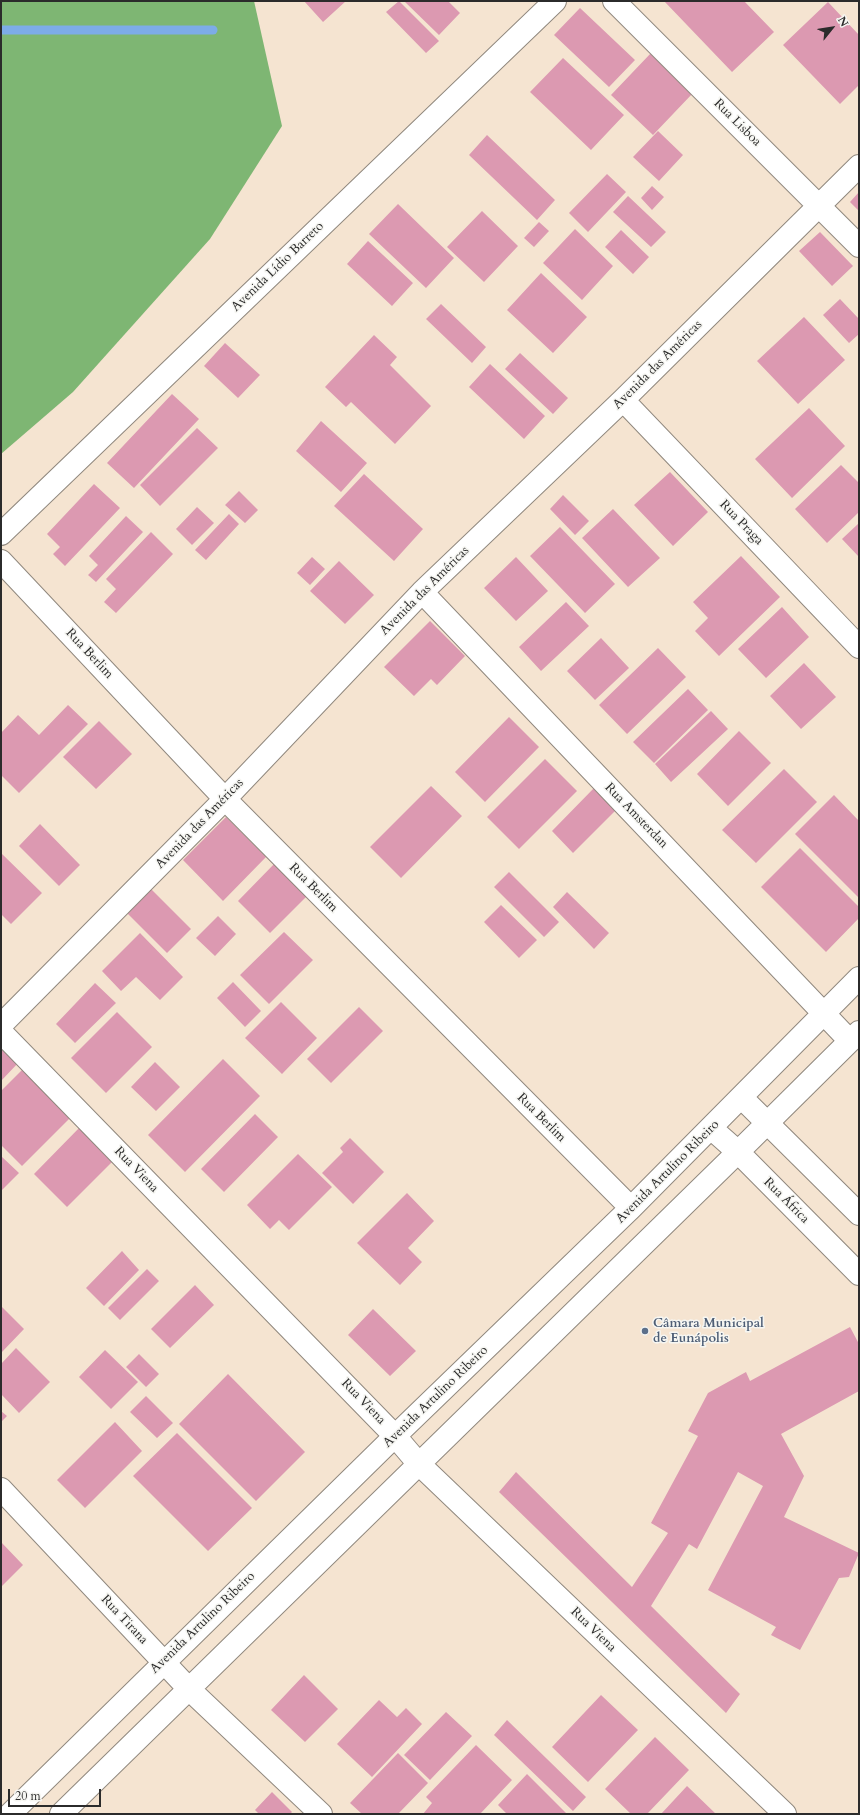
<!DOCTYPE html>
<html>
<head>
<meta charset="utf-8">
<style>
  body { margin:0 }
  #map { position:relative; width:860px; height:1815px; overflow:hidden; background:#f5e4d1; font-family:Cardo,serif }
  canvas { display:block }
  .frame { position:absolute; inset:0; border:2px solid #2b2b2b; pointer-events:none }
  .north { position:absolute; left:812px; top:8px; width:40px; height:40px; -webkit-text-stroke:3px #f6f6f2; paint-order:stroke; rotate:60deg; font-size:11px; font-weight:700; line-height:16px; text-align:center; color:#2b2b2b }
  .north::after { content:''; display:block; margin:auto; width:14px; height:18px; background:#2b2b2b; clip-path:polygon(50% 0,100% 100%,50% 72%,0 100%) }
  .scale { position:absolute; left:8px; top:1789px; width:93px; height:18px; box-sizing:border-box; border:2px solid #2b2b2b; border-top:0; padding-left:5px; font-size:12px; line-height:14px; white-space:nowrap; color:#2b2b2b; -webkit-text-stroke:3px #f6f6f2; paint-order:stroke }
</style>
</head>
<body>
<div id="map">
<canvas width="860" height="1815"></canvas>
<div class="frame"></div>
<div class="north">N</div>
<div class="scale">20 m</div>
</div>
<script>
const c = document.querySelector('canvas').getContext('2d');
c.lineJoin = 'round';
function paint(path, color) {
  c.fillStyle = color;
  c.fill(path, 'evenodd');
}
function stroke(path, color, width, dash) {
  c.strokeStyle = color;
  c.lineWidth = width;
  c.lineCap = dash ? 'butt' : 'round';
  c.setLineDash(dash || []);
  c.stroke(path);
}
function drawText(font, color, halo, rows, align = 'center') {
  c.font = font + ' Cardo,serif';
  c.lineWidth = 3;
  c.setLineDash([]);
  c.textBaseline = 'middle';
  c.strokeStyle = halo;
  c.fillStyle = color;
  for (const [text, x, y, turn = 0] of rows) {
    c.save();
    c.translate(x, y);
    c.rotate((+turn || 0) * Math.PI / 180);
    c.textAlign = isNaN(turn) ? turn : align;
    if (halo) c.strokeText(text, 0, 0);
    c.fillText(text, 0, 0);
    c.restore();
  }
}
paint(new Path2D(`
  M1 1H254L282 126 210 239 73 392 1 454Z`), '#7eb673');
stroke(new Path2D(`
  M1 30H213`), '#7dace7', 9);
paint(new Path2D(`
  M304 1H346L323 22Z
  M399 1 439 41 426 53 386 12Z
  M404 1H448L460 13 439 35Z
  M664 1H744L774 32 732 72Z
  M828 2 859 35V85L840 104 783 45Z
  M580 8 635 60 609 87 554 35Z
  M651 53 693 93 653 135 611 95Z
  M563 58 624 115 591 150 530 92Z
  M658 131 683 155 659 181 633 157Z
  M487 135 555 200 537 220 469 155Z
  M607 174 626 192 588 232 569 213Z
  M652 186 664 197 652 210 641 198Z
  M859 192V211L850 202Z
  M628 196 666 232 651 247 613 212Z
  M398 204 454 258 426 288 369 234Z
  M482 211 518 246 484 282 447 247Z
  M539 222 549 231 534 247 524 238Z
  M575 229 613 266 582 300 543 263Z
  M621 230 649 257 633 274 605 247Z
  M820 232 853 266 832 286 799 251Z
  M368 241 413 283 392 306 347 264Z
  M541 273 587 317 553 353 507 310Z
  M840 299 859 319V334L849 343 823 315Z
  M441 304 486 347 472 363 426 319Z
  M804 317 845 360 798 404 757 361Z
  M374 335 397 357 390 365 431 406 395 444 351 402 346 407 325 387Z
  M225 343 260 375 238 398 204 366Z
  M520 353 568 398 553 414 505 369Z
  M490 364 545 416 524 439 469 387Z
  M172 394 199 419 134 488 107 463Z
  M809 408 845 446 792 498 755 459Z
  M321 421 367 463 341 492 296 451Z
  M197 428 218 448 160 506 140 485Z
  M841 465 859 483V512L827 543 795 509Z
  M670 472 708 512 673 546 634 505Z
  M364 474 423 529 394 561 334 506Z
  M94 484 120 508 65 566 53 554 60 547 47 534Z
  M239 491 258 510 245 523 225 505Z
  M563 495 589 521 575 535 550 509Z
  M197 507 214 523 192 545 176 529Z
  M613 509 660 558 628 587 582 538Z
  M229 514 239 524 206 560 195 550Z
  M126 516 143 532 96 582 88 575 98 565 89 556Z
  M859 523V557L842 539Z
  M560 527 615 584 585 613 530 556Z
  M151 532 173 554 116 613 104 602 116 589 106 579Z
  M741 556 780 597 719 656 695 631 708 618 693 602Z
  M312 557 325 569 310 585 297 573Z
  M516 557 548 591 516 621 484 588Z
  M339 561 374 595 345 624 310 591Z
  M566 602 589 626 541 671 519 647Z
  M782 607 809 637 766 678 738 649Z
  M430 621 465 656 437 685 431 679 414 696 384 667Z
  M601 638 629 668 595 700 567 671Z
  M658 648 686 677 627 734 599 705Z
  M804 663 836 697 801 729 770 696Z
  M688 689 708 710 654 763 633 742Z
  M68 705 88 724 19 793 1 775V733L18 715 39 735Z
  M711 711 728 729 671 782 655 764Z
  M509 717 539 747 485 802 455 772Z
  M99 721 132 754 96 789 63 757Z
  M739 731 771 763 728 806 697 774Z
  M545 759 577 791 519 849 487 817Z
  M784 769 817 802 756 863 722 830Z
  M431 786 462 816 401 878 370 847Z
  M594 788 616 810 573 853 552 831Z
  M834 795 859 821V898L795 834Z
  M226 817 266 857 223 901 183 860Z
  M40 824 80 865 59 886 19 846Z
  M800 848 859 907V918L826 952 761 887Z
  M1 853 42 893 11 924 1 914Z
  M276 862 309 894 270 933 238 901Z
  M509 872 559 922 544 937 494 887Z
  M151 889 191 929 167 953 127 913Z
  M567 892 609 933 594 949 553 907Z
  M501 905 537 940 519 958 484 922Z
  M218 916 236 934 215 956 196 938Z
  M284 932 313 960 269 1004 240 975Z
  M140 933 183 977 160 1000 136 977 121 991 102 971Z
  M233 982 261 1011 245 1027 217 998Z
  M95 983 116 1003 75 1043 56 1024Z
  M281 1002 317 1038 282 1074 245 1038Z
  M359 1007 383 1031 331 1083 307 1059Z
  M117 1012 152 1047 106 1093 71 1058Z
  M1 1044 19 1062 1 1081Z
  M223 1059 260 1096 185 1172 148 1135Z
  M155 1062 180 1087 156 1111 131 1087Z
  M24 1068 72 1116 22 1166 1 1145V1091Z
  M255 1114 278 1137 224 1192 201 1169Z
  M80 1127 114 1160 67 1207 34 1174Z
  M350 1138 384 1172 353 1204 322 1173 343 1152 340 1148Z
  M298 1154 332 1187 289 1230 279 1220 270 1229 247 1205Z
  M1 1156 19 1173 1 1191Z
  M407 1193 434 1221 408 1248 422 1262 400 1285 357 1243Z
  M122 1251 139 1270 104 1306 86 1288Z
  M147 1269 159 1281 120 1320 108 1308Z
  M195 1285 214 1305 170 1348 151 1329Z
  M1 1306 24 1329 1 1353Z
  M373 1309 416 1351 390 1376 348 1335Z
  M850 1327 859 1344V1391L781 1434 804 1476 784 1517 859 1553 849 1577 839 1578 800 1650 771 1635 776 1627 708 1590 763 1486 738 1472 697 1549 689 1544 651 1606 740 1694 726 1713 499 1492 516 1472 632 1587 668 1533 651 1523 698 1436 688 1431 708 1393 746 1372 750 1381Z
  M16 1348 50 1382 19 1413 1 1394V1364Z
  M105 1350 138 1382 111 1409 79 1377Z
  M139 1354 159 1374 146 1387 126 1367Z
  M228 1374 305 1452 256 1501 179 1424Z
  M146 1396 173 1423 157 1438 130 1412Z
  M1 1411 7 1416 1 1422Z
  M115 1422 142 1451 85 1508 57 1480Z
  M177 1433 252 1508 208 1551 133 1476Z
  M1 1542 23 1565 1 1587Z
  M304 1675 338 1709 305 1742 271 1710Z
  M601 1695 638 1730 588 1782 552 1747Z
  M379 1700 397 1717 406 1708 422 1724 372 1777 337 1744Z
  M446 1712 472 1736 430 1780 404 1755Z
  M507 1720 586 1797 573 1811 494 1735Z
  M655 1737 689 1770 647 1814H631L605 1789Z
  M476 1745 512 1780 480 1814H423L432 1803 426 1797Z
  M398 1753 428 1783 398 1814H362L350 1803Z
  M527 1774 567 1814H507L498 1805Z
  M687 1786 716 1814H661Z
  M272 1792 292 1812 290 1814H259L255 1810Z`), '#dc99b1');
const minor = new Path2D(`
  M614 1 859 246
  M623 400 859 647
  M1 534 555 1
  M1 561 225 799 631 1208
  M422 592 850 1041
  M1 1025 225 799 422 592 623 400 859 166
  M1 1032 395 1436 418 1463 785 1814
  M742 1098 859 1214
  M712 1129 738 1152 859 1274
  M1 1489 189 1689 321 1814
  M10 1814 395 1436 631 1208 859 978
  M61 1814 738 1152 859 1032`);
stroke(minor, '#90887e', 24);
stroke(minor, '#fff', 22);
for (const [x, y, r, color] of [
  [645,1331,4,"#5c6f8a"]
]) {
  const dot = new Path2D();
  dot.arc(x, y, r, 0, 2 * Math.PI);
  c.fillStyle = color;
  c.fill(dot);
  stroke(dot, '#f6f6f2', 1.5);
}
drawText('13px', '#2b2b2b', '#f6f6f2', [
  ["Rua Lisboa",737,123,45],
  ["Avenida Lídio Barreto",278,267,-44],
  ["Avenida das Américas",658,365,-45],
  ["Rua Praga",741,523,46],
  ["Avenida das Américas",425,591,-45],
  ["Rua Berlim",89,654,47],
  ["Rua Amsterdan",636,816,46],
  ["Avenida das Américas",200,824,-46],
  ["Rua Berlim",313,888,45],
  ["Rua Berlim",541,1118,45],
  ["Rua Viena",136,1170,46],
  ["Avenida Artulino Ribeiro",668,1172,-45],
  ["Rua África",786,1201,45],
  ["Avenida Artulino Ribeiro",436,1397,-44],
  ["Rua Viena",363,1402,46],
  ["Rua Tirana",124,1620,47],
  ["Avenida Artulino Ribeiro",203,1623,-44],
  ["Rua Viena",593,1630,44]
]);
drawText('bold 13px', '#4e5e75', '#f6f6f2', [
  ["Câmara Municipal",653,1324],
  ["de Eunápolis",653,1339]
], 'left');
</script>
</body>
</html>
